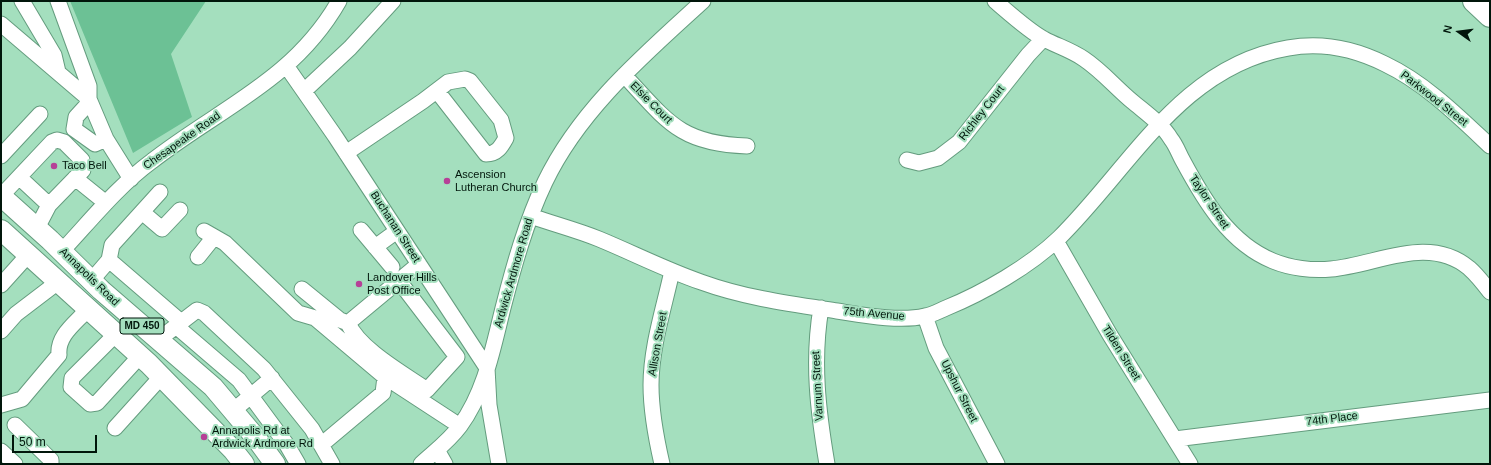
<!DOCTYPE html>
<html>
<head>
<meta charset="utf-8">
<style>
  body { margin:0 }
  #map { position:relative; width:1491px; height:465px; overflow:hidden; background:#a4dfbe; font-family:Arial,sans-serif }
  canvas { display:block }
  .frame { position:absolute; inset:0; border:2px solid #01160b; pointer-events:none }
  .north { position:absolute; left:1439px; top:12px; width:40px; height:40px; -webkit-text-stroke:3px #a4dfbe; paint-order:stroke; rotate:284deg; font-size:11px; font-weight:700; line-height:16px; text-align:center; color:#01160b }
  .north::after { content:''; display:block; margin:auto; width:14px; height:18px; background:#01160b; clip-path:polygon(50% 0,100% 100%,50% 72%,0 100%) }
  .scale { position:absolute; left:12px; top:435px; width:85px; height:18px; box-sizing:border-box; border:2px solid #01160b; border-top:0; padding-left:5px; font-size:12px; line-height:14px; white-space:nowrap; color:#01160b; -webkit-text-stroke:3px #a4dfbe; paint-order:stroke }
</style>
</head>
<body>
<div id="map">
<canvas width="1491" height="465"></canvas>
<div class="frame"></div>
<div class="north">N</div>
<div class="scale">50 m</div>
</div>
<script>
const c = document.querySelector('canvas').getContext('2d');
c.lineJoin = 'round';
function paint(path, color) {
  c.fillStyle = color;
  c.fill(path, 'evenodd');
}
function stroke(path, color, width, dash) {
  c.strokeStyle = color;
  c.lineWidth = width;
  c.lineCap = dash ? 'butt' : 'round';
  c.setLineDash(dash || []);
  c.stroke(path);
}
function drawText(font, color, halo, rows, align = 'center') {
  c.font = font + ' Arial,sans-serif';
  c.lineWidth = 4;
  c.setLineDash([]);
  c.textBaseline = 'middle';
  c.strokeStyle = halo;
  c.fillStyle = color;
  for (const [text, x, y, turn = 0] of rows) {
    c.save();
    c.translate(x, y);
    c.rotate((+turn || 0) * Math.PI / 180);
    c.textAlign = isNaN(turn) ? turn : align;
    if (halo) c.strokeText(text, 0, 0);
    c.fillText(text, 0, 0);
    c.restore();
  }
}
paint(new Path2D(`
  M70 1H206L171 54 192 117 133 153Z`), '#6cc195');
const minor = new Path2D(`
  M22 1 54 55 58 72
  M58 1 89 86V99L86 106 76 117 74 129 95 144 106 139
  M995 1C1008 12 1030 32 1044 39 1057 46 1071 50 1084 59 1102 71 1116 88 1133 102 1146 113 1162 124 1171 139 1176 145 1179 154 1183 161 1204 200 1229 243 1273 261 1290 268 1312 271 1331 269 1377 265 1428 234 1469 268 1477 275 1484 284 1490 292
  M1 24 89 99 106 139 131 179
  M287 67 335 136 487 368 489 405 499 464
  M624 75C667 121 680 144 747 146
  M304 91 350 48 393 1
  M346 153 423 101 448 82 465 79 470 81 501 120 506 138C501 147 497 154 486 154L437 91
  M1 156 40 114
  M907 160 919 163 938 158 959 142 1028 55 1043 39
  M19 177 49 205
  M75 178 106 203
  M1 196 52 142 57 140 64 142 82 160 83 170 49 205 37 228
  M142 212 162 229 180 210
  M531 216C553 224 577 230 599 239 633 253 666 270 701 282 745 298 791 304 837 311 863 315 900 322 925 316 932 315 939 311 946 308 983 293 1030 266 1059 238 1130 168 1181 66 1288 48 1321 42 1355 49 1385 64 1425 83 1458 116 1490 146
  M361 230 392 267
  M204 231 225 243 298 313 315 318 385 377 383 393 321 445
  M1056 241 1110 335 1190 464
  M375 247 397 231
  M62 251C91 220 118 186 152 161 220 108 294 80 339 1
  M198 257 214 237
  M109 260 181 322
  M91 281 109 260 112 245 160 192
  M1 285 28 255
  M302 289 340 320 348 323 419 264
  M821 308C812 361 818 411 827 464
  M925 316 936 348 997 464
  M348 323C359 349 404 374 427 390L457 357 399 281
  M176 326 239 380 287 445 298 464
  M1 331 16 314 58 282
  M116 334 72 378 71 387 90 404 97 403 140 356
  M158 340 197 310 204 313 264 369 312 429 332 464
  M385 377 460 426
  M1 405 22 399 59 355C57 335 76 323 88 309
  M234 410 272 378
  M15 425 51 460V464
  M115 428 161 377
  M1175 439 1490 400
  M437 450 445 464
  M1 451 15 464
  M421 464C434 452 449 441 460 426 485 392 493 348 503 308 514 265 526 222 545 182 580 109 644 55 703 1
  M662 464C656 438 651 412 651 385 651 347 664 308 672 271`);
const major = new Path2D(`
  M1 196 50 240 101 290 213 387 256 438 275 464
  M1 230 149 364 233 450 244 464`);
const highway = new Path2D(`
  M1474 1 1490 16`);
stroke(minor, '#649c7e', 17);
stroke(major, '#649c7e', 22);
stroke(highway, '#649c7e', 24);
stroke(minor, '#fff', 15);
stroke(major, '#fff', 20);
stroke(highway, '#fff', 22);
for (const [x, y, r, color] of [
  [54,166,4,"#b64097"],
  [447,181,4,"#b64097"],
  [359,284,4,"#b64097"],
  [204,437,4,"#b64097"]
]) {
  const dot = new Path2D();
  dot.arc(x, y, r, 0, 2 * Math.PI);
  c.fillStyle = color;
  c.fill(dot);
  stroke(dot, '#a4dfbe', 1.5);
}
for (const [x, y, w] of [
  [142,326,44]
]) {
  const box = new Path2D();
  box.roundRect(x - w / 2, y - 8, w, 16, 3);
  c.fillStyle = '#a4dfbe';
  c.fill(box);
  stroke(box, '#01160b', 1);
}
drawText('bold 10px', '#01160b', null, [
  ["MD 450",142,326]
]);
drawText('11px', '#01160b', '#a4dfbe', [
  ["Parkwood Street",1434,99,38],
  ["Elsie Court",651,103,45],
  ["Richley Court",982,113,-52],
  ["Chesapeake Road",182,141,-35],
  ["Taylor Street",1209,202,56],
  ["Buchanan Street",395,227,57],
  ["Ardwick Ardmore Road",514,273,-74],
  ["Annapolis Road",89,277,44],
  ["75th Avenue",874,314,5],
  ["Allison Street",658,344,-80],
  ["Tilden Street",1121,353,58],
  ["Varnum Street",818,386,-93],
  ["Upshur Street",959,391,63],
  ["74th Place",1332,419,-7]
]);
drawText('11px', '#01160b', '#a4dfbe', [
  ["Taco Bell",62,166],
  ["Ascension",455,175],
  ["Lutheran Church",455,188],
  ["Landover Hills",367,278],
  ["Post Office",367,291],
  ["Annapolis Rd at",212,431],
  ["Ardwick Ardmore Rd",212,444]
], 'left');
</script>
</body>
</html>
